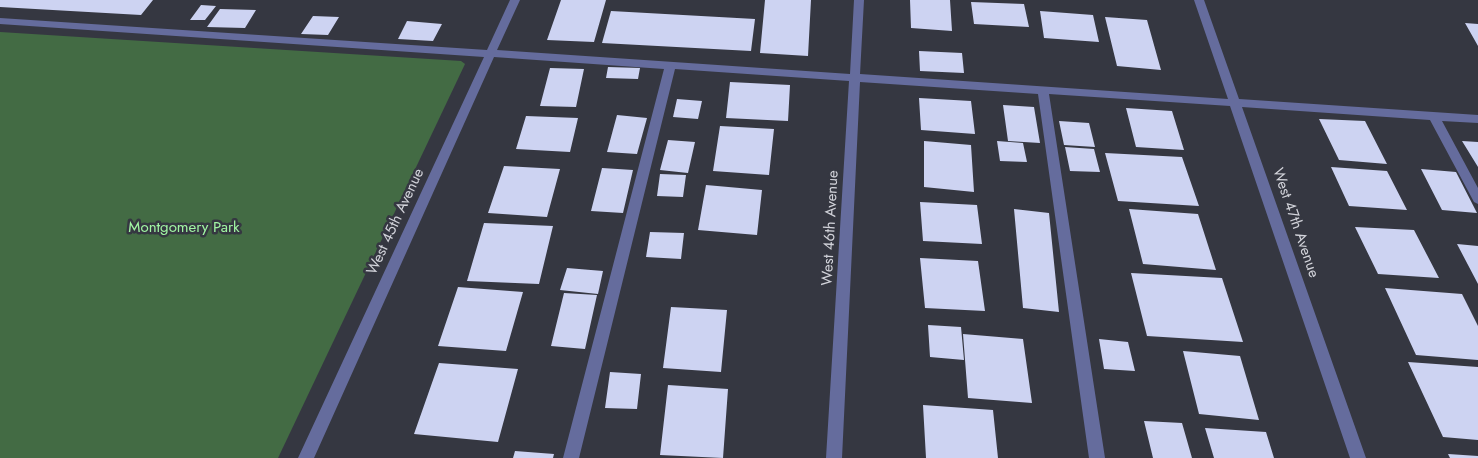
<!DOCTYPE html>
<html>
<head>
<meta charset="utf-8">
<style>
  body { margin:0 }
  canvas { display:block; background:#353741 }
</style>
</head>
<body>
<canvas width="1478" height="458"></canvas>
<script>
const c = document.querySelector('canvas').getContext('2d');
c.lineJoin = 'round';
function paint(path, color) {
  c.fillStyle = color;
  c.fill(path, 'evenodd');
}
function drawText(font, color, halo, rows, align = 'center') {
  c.font = font + ' Jost,sans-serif';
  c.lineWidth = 5;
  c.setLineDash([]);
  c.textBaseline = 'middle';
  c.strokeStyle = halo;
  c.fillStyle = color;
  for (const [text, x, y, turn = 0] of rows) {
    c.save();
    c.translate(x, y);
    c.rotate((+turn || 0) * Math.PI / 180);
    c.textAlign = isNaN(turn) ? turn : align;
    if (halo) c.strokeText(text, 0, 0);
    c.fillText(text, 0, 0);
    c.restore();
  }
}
paint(new Path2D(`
  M0 32 461 61 465 64 278 458H0Z`), '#436b44');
paint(new Path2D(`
  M0 0H153L141 15 0 7Z
  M561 0H606L594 42 547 40Z
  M765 0H811L808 56 760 53Z
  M910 0H950L952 31 911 28Z
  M971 2 1024 4 1029 27 974 24Z
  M201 5 216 6 205 20H190Z
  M220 9 256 10 245 28 207 27Z
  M611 11 755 19 751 51 602 43Z
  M1040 11 1093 15 1099 42 1044 38Z
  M313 16 339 17 328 35 301 34Z
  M1105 17 1147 20 1161 70 1117 66Z
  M407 21 442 24 433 41 398 39Z
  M1465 23 1478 24V46Z
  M919 51 962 53 964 73 920 71Z
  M608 67 640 68 638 79 606 78Z
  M550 68 584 69 576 107 540 106Z
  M730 82 790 85 788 121 726 118Z
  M919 98 971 101 975 134 921 130Z
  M677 99 702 101 698 119 673 117Z
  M1003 105 1034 107 1040 143 1008 141Z
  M1126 108 1172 111 1184 150 1136 147Z
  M617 115 647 118 637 154 607 152Z
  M526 116 578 118 570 152 516 149Z
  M1319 119 1365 121 1387 164 1339 160Z
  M1059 121 1089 123 1095 147 1064 145Z
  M720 126 774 129 769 175 713 171Z
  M668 140 695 142 688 173 660 170Z
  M924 141 971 145 974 192 924 187Z
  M997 141 1023 143 1027 162 1000 161Z
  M1462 141 1478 142V167Z
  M1065 147 1094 149 1100 172 1070 171Z
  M1105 153 1182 157 1199 206 1118 201Z
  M504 166 560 169 547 217 488 213Z
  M1331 167 1387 171 1407 210 1349 206Z
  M602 168 633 170 623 213 591 211Z
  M1421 169 1456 172 1477 213 1442 210Z
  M660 174 686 175 683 197 657 196Z
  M706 185 762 190 757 235 698 230Z
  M920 202 977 205 982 244 923 241Z
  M1014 209 1049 213 1059 312 1023 308Z
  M1129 209 1198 214 1216 270 1143 264Z
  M484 223 553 226 539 284 467 281Z
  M1355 227 1414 230 1439 278 1378 274Z
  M650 232 684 233 681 259 646 257Z
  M1457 244 1478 246V284Z
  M920 258 978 261 985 311 925 308Z
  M567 268 603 271 598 294 560 290Z
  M1131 273 1222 278 1243 342 1147 336Z
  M458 287 523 292 506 351 438 346Z
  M1385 288 1462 294 1478 326V360L1416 355Z
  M564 293 597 295 585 349 551 346Z
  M671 307 727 310 721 372 663 368Z
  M928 325 961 327 964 360 930 357Z
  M963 334 1023 339 1032 403 968 398Z
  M1099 339 1128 342 1135 371 1104 369Z
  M1183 351 1240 356 1259 420 1199 414Z
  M1408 362 1478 367V440L1443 437Z
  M439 363 518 369 498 442 414 434Z
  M610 372 641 374 637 409 605 408Z
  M668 385 728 389 723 458 660 455Z
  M923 405 993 410 998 458H926Z
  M1144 421 1182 423 1192 458H1153Z
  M1205 428 1266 432 1274 458H1214Z
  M515 451 554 454 553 458H513Z
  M1448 454 1478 456V458H1450Z`), '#cdd3f2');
paint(new Path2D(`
  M510 0H520L497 50 850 74 854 0H864L860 74 1228 99 1194 0H1204L1239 99 1478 115V123L1442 121 1478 188V204L1474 202 1430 120 1242 107 1366 458H1350L1230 106 1049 94 1105 458H1089L1038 94 860 82 842 458H826L849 81 675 69 579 458H563L664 69 494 57 314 458H298L484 57 0 24V18L487 50Z`), '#656c9d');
drawText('15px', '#d2d3da', '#353741', [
  ["West 45th Avenue",396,222,-65],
  ["West 47th Avenue",1295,223,71],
  ["West 46th Avenue",831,228,-87]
]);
drawText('15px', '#a1f6a3', '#353741', [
  ["Montgomery Park",184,228]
]);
</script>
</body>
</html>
